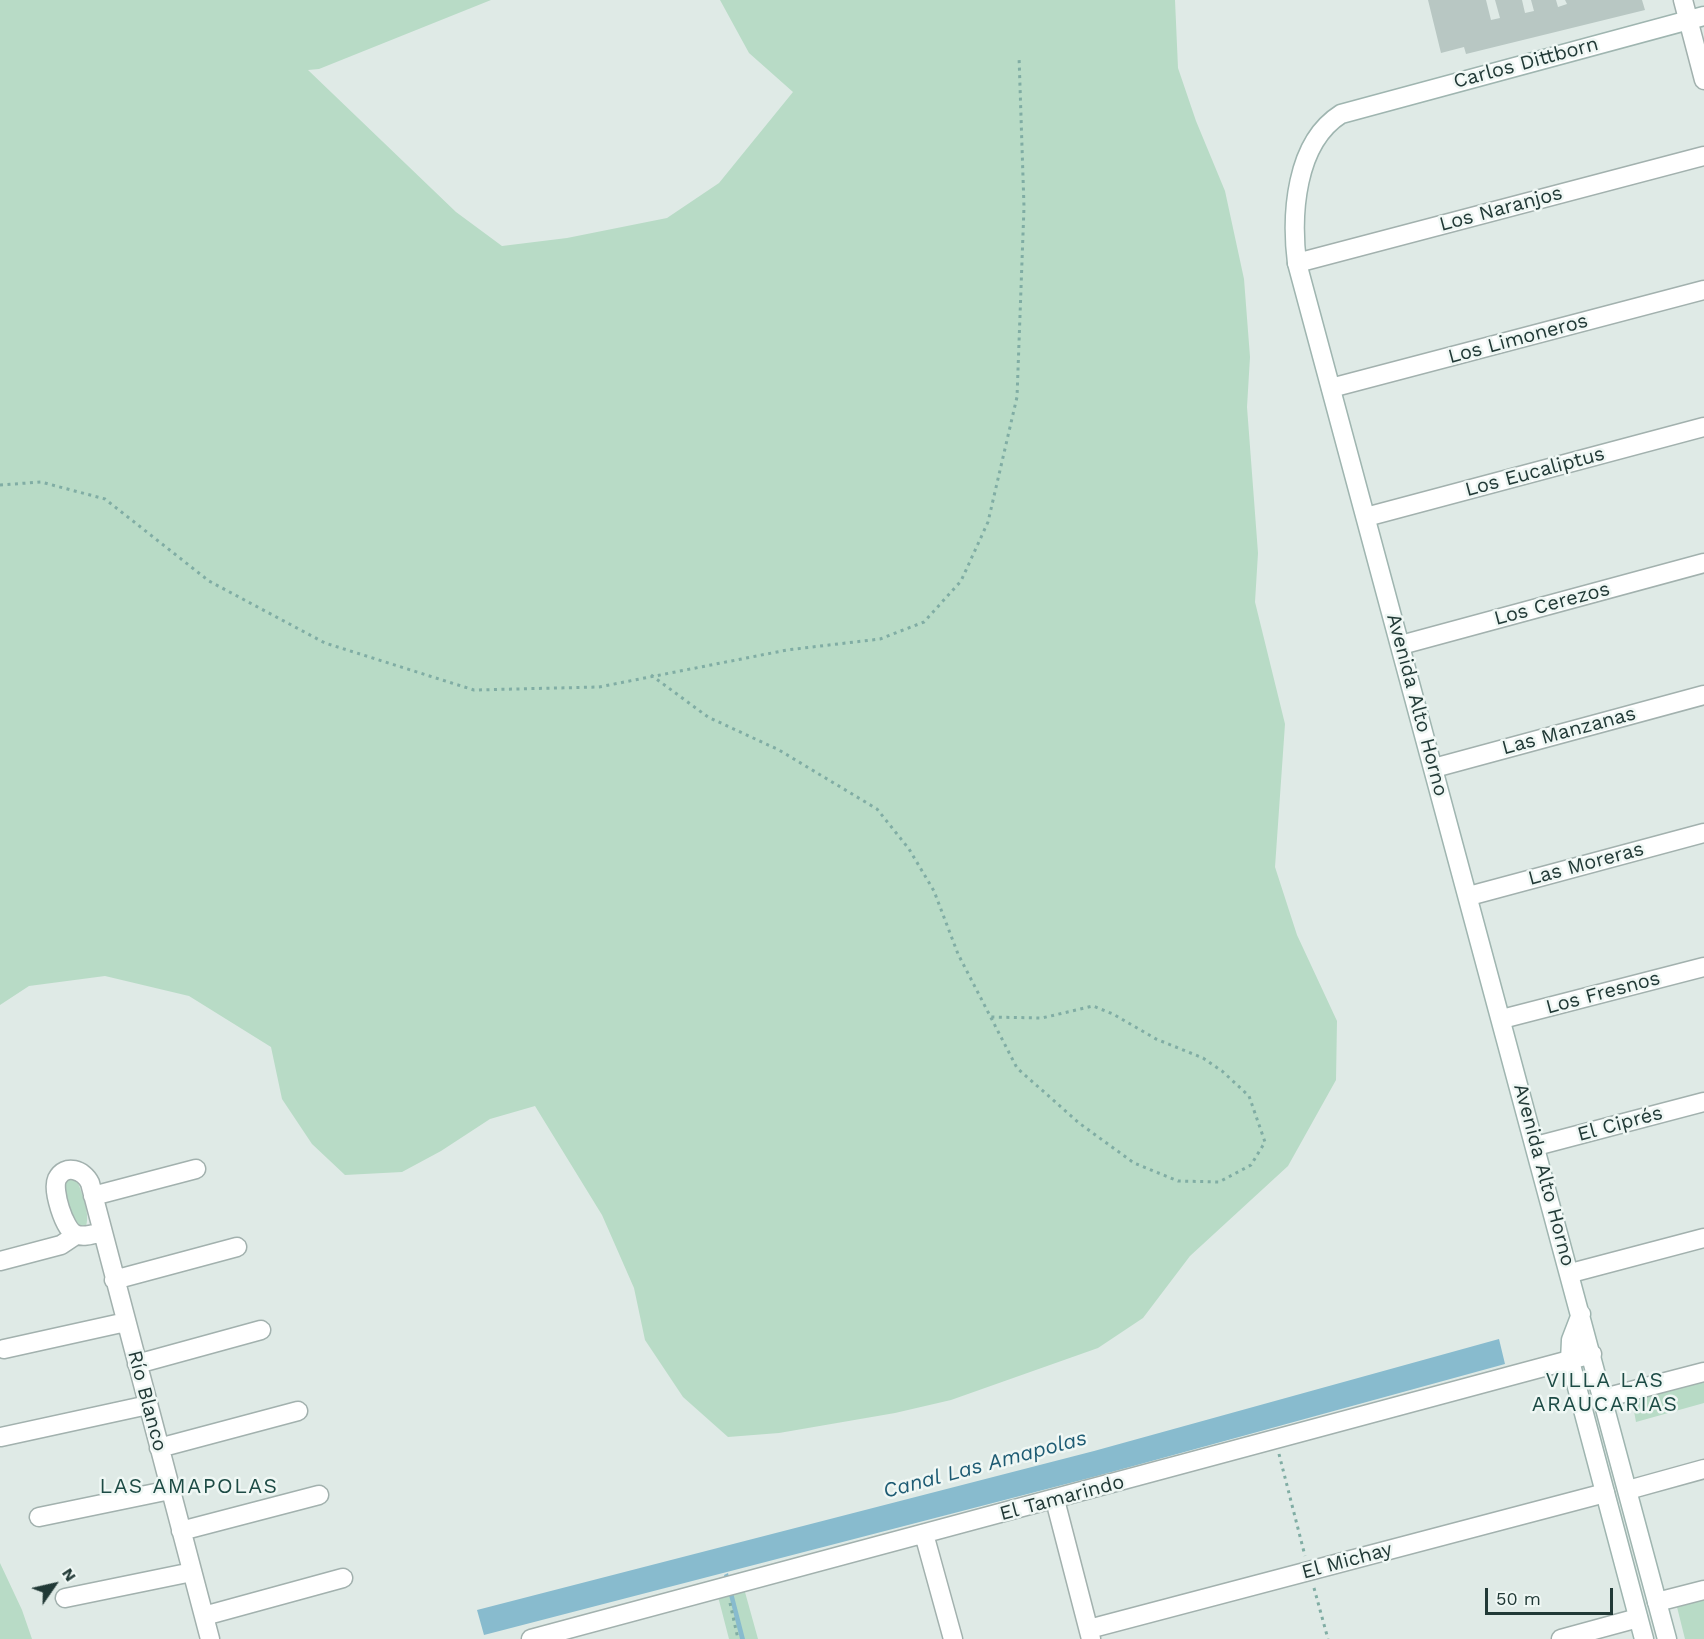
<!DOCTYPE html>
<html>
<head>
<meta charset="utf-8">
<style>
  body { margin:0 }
  #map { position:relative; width:1704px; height:1639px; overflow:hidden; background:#dfeae6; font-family:"Work Sans",sans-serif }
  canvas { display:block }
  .north { position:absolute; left:24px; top:1555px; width:60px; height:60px; -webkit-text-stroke:4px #eff7f4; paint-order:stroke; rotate:56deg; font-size:16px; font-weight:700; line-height:24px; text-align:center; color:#213936 }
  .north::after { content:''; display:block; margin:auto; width:21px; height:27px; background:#213936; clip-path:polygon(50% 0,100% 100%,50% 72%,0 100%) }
  .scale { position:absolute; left:1485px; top:1588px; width:128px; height:27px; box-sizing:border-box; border:3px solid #213936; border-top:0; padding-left:8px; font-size:18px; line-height:21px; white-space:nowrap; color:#213936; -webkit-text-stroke:4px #eff7f4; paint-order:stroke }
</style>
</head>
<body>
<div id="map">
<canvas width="1704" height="1639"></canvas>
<div class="north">N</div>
<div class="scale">50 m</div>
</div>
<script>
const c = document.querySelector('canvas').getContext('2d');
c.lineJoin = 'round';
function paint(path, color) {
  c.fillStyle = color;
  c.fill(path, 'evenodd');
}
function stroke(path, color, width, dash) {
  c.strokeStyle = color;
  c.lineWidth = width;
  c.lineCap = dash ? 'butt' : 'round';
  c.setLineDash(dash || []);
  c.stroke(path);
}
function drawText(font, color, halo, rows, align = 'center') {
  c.font = font + ' "Work Sans",sans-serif';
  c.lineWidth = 5;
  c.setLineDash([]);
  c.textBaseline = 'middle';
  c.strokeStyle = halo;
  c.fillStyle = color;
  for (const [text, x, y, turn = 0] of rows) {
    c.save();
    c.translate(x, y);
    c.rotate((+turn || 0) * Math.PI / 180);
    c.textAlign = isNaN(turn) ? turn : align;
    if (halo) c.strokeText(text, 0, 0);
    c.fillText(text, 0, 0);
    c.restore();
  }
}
paint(new Path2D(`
  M0 0H491L319 69 308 70 456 212 502 246 567 238 667 218 719 183 793 92 749 53 720 0H1175L1178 68 1196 121 1225 191 1244 279 1250 357 1247 407 1258 553 1255 602 1285 724 1275 867 1297 935 1337 1021 1336 1080 1288 1166 1190 1256 1143 1318 1098 1348 951 1400 895 1413 779 1433 728 1437 683 1397 645 1340 634 1288 602 1215 535 1106 490 1119 441 1151 402 1172 345 1175 312 1144 282 1099 271 1047 189 996 105 976 29 986 0 1005Z
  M69 1178 78 1183C83 1196 90 1214 86 1226L81 1228C71 1217 58 1192 69 1178Z
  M1704 1381V1403L1636 1422 1632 1400Z
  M0 1563 22 1610 32 1639H0Z
  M740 1574 758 1639H729L714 1581Z
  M1704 1600V1639H1685L1677 1607Z`), '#b8dbc6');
paint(new Path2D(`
  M1499 1339 1505 1364 1097 1476 484 1635 477 1610 1094 1451Z
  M728 1573 745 1639H740L724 1575Z`), '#88bbce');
paint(new Path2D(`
  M1428 0H1486L1491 20 1500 18 1495 0H1522L1525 13 1534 11 1531 0H1556L1558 7 1567 4 1565 0H1642L1645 10 1466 54 1464 47 1441 53Z`), '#b8c7c3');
const street = new Path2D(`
  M1683 0 1704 80
  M1297 263 1704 156
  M1331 388 1704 290
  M1366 517 1704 427
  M1401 645 1704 563
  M1434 768 1704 695
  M1469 896 1704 833
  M1502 1019 1704 967
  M1536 1146 1704 1102
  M93 1196 196 1169
  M102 1232C94 1234 83 1238 75 1234 64 1229 52 1190 57 1179 65 1163 84 1170 90 1183L210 1639
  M0 1261 61 1245 76 1235
  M1571 1273 1704 1238
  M114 1280 237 1247
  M4 1349 126 1322
  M137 1364 261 1330
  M1604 1398 1704 1372
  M1 1437 148 1405
  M159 1448 298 1411
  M1628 1490 1704 1469
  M1055 1500 1091 1639
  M39 1517 170 1490
  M181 1531 319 1495
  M924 1534 953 1639
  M65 1598 192 1572
  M1657 1602 1704 1590
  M204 1616 343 1578
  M1089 1629 1605 1493
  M531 1639 1592 1354
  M1561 1639 1638 1618`);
const secondary = new Path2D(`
  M1581 1314 1571 1340 1570 1361 1644 1639
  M1667 1639 1297 263C1291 215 1295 143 1341 114L1704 16`);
stroke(street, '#a2b1ae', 21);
stroke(secondary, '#9fb5b0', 21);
stroke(new Path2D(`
  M0 485 41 482 105 499 209 581 325 643 474 690 599 687 787 650 880 639 924 622 961 581 988 522 1017 397 1024 207 1019 56
  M651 675 708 717 779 750 877 809 909 849 934 891 958 954 1017 1068 1079 1123 1134 1163 1178 1181 1219 1182 1251 1165 1265 1142 1249 1096 1222 1071 1203 1058 1156 1039 1113 1014 1093 1006 1042 1018 988 1017
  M1279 1454 1305 1556
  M1314 1588 1328 1639
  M730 1603 738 1639`), '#80ada4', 3, [3, 4.5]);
stroke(street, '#fff', 18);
stroke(secondary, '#fff', 18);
drawText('20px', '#213936', '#eff7f4', [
  ["Carlos Dittborn",1526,63,-15],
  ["Los Naranjos",1501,209,-15],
  ["Los Limoneros",1518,339,-15],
  ["Los Eucaliptus",1535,472,-15],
  ["Los Cerezos",1552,604,-15],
  ["Avenida Alto Horno",1417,705,75],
  ["Las Manzanas",1569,731,-15],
  ["Las Moreras",1586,864,-15],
  ["Los Fresnos",1603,993,-15],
  ["El Ciprés",1620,1124,-15],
  ["Avenida Alto Horno",1544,1175,75],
  ["Río Blanco",147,1401,75],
  ["El Tamarindo",1062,1498,-15],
  ["El Michay",1347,1561,-15]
]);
c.letterSpacing = '1.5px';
drawText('21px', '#1d4b45', '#eff7f4', [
  ["VILLA LAS",1605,1381],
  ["ARAUCARIAS",1605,1405],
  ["LAS AMAPOLAS",189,1487]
]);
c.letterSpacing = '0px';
drawText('italic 21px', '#1d5b73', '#eff7f4', [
  ["Canal Las Amapolas",985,1465,-15]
]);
</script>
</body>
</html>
